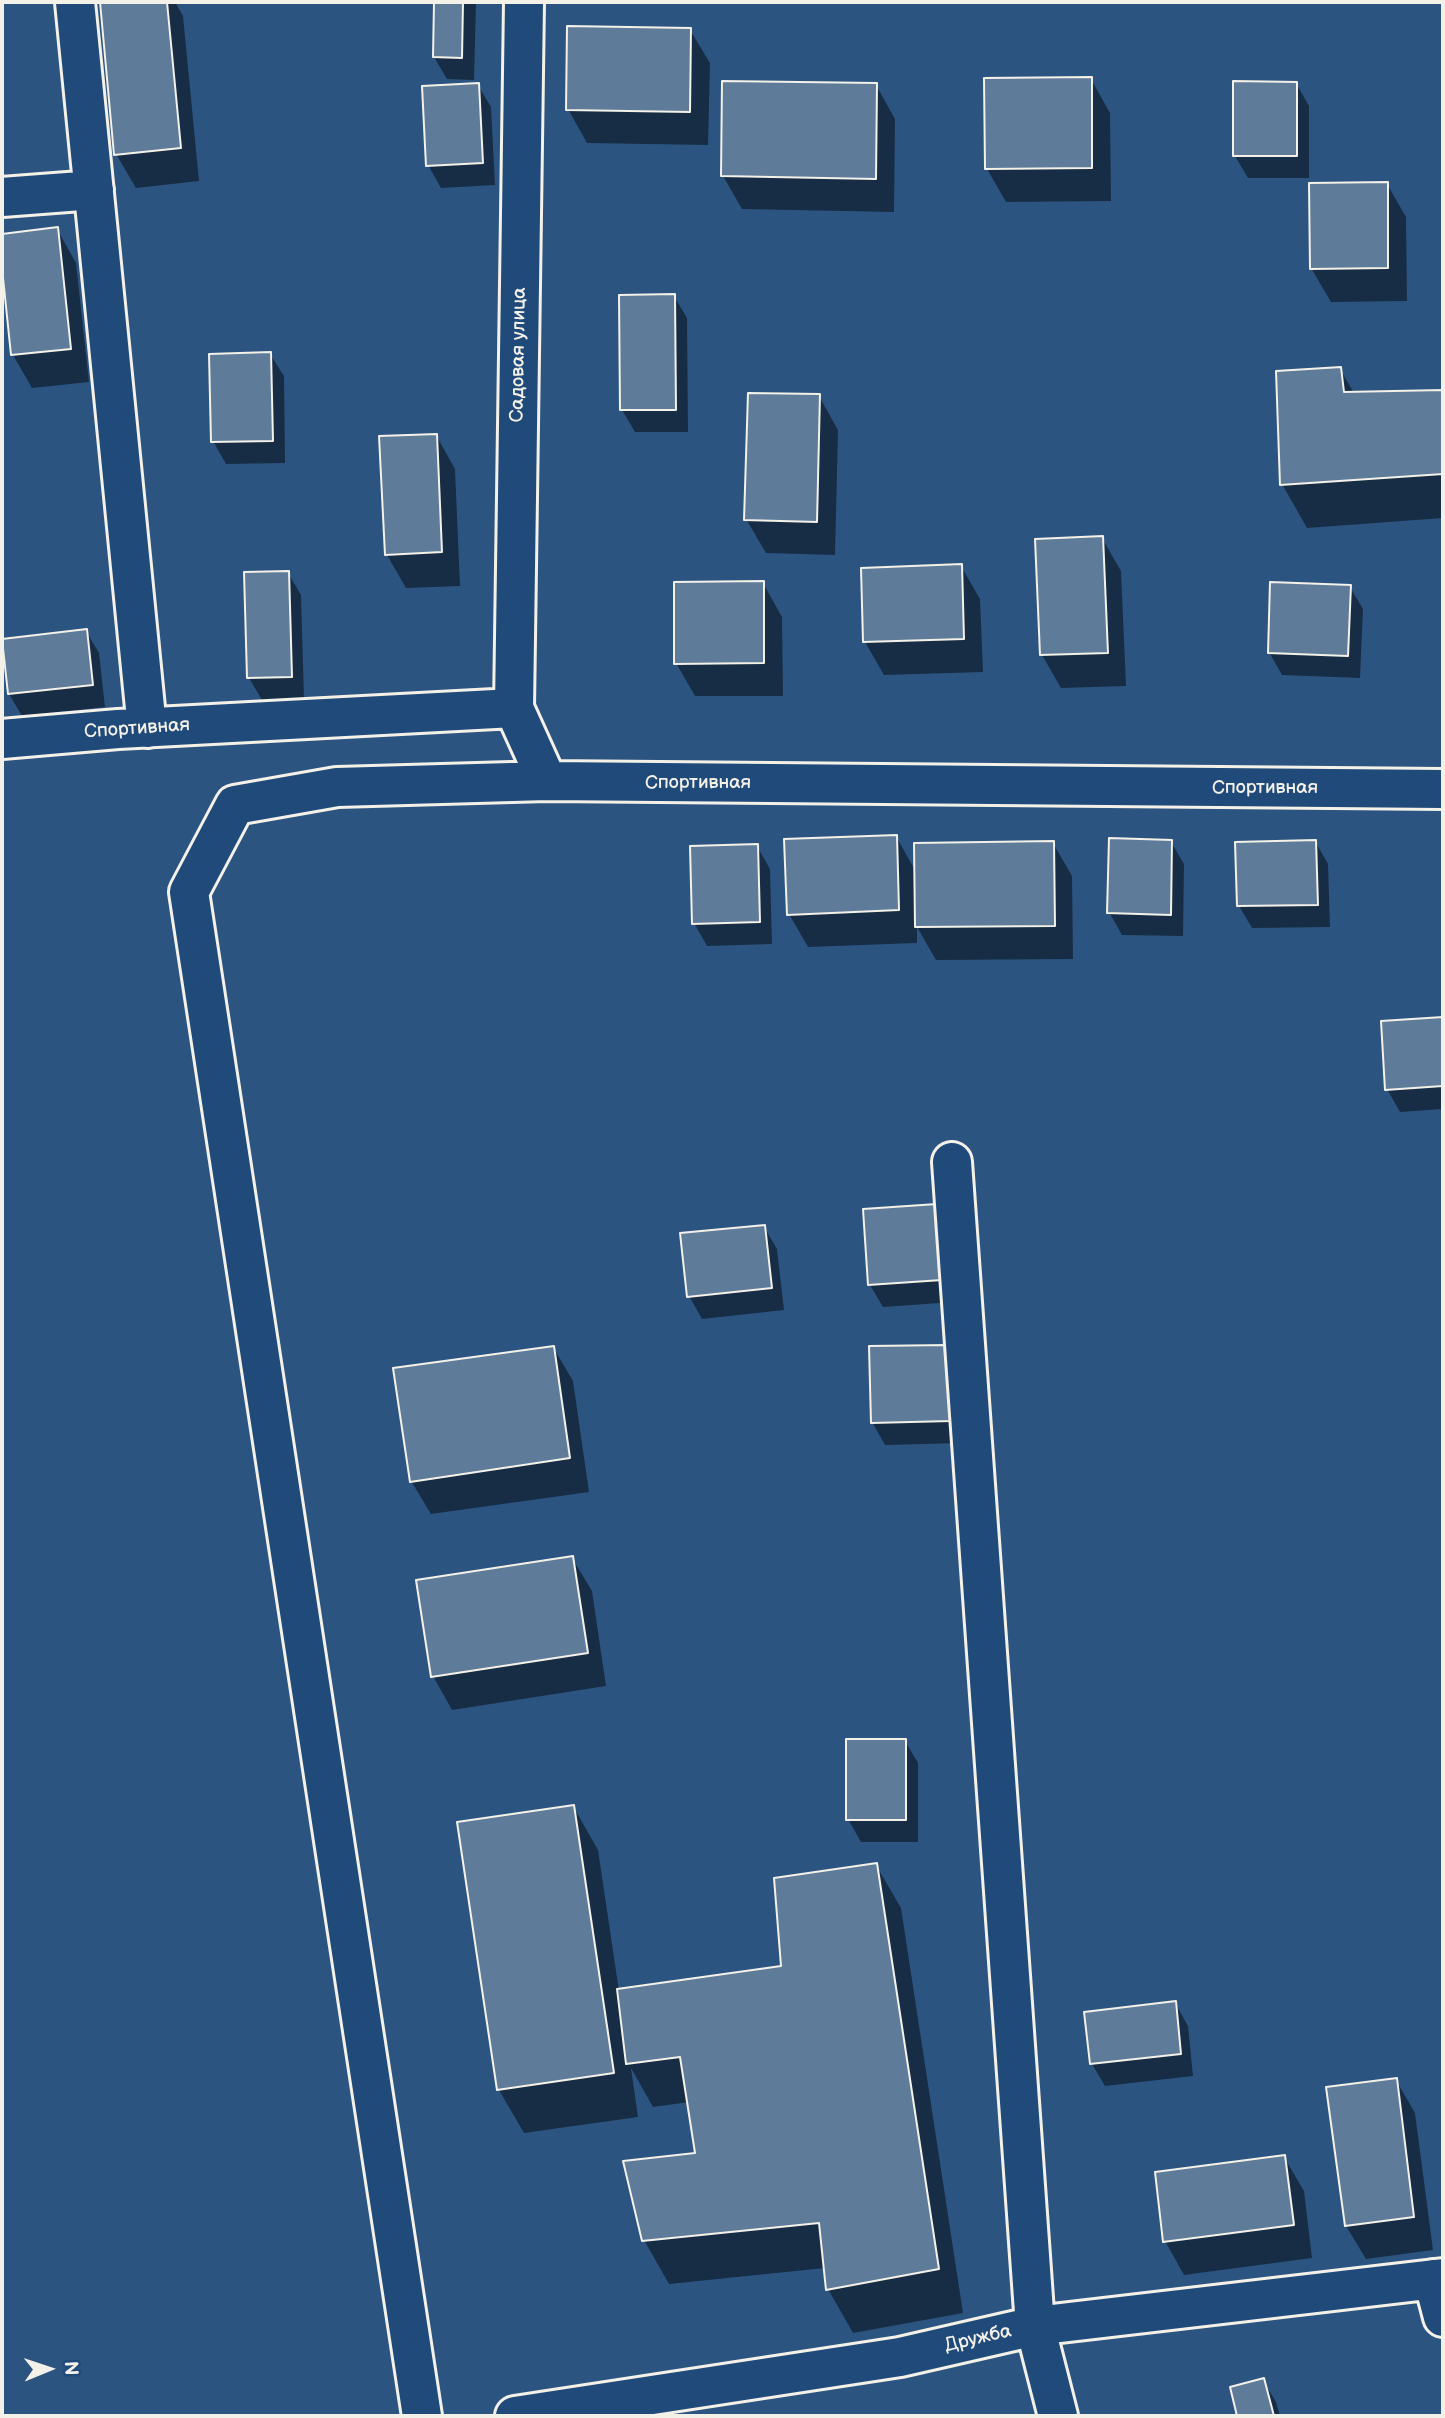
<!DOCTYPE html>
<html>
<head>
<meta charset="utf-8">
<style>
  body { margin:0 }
  #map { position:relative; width:1445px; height:2418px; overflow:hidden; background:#2c5481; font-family:"Balsamiq Sans",sans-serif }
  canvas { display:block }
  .frame { position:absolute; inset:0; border:4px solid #f4f1e8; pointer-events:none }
  .north { position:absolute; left:14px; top:2334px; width:70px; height:70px; -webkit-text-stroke:5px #1f4a7a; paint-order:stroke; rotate:88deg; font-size:19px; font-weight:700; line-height:28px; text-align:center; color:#f4f1e8 }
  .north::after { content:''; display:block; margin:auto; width:24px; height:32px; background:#f4f1e8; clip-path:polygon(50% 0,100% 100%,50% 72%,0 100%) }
</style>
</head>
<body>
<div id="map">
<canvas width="1445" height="2418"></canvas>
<div class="frame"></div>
<div class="north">N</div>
</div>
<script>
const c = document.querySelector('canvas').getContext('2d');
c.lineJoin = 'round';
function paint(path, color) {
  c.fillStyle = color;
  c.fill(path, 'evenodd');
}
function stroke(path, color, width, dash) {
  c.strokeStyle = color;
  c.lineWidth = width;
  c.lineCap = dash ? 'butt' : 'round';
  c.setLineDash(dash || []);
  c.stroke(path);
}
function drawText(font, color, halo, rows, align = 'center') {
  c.font = font + ' "Balsamiq Sans",sans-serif';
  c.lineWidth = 6;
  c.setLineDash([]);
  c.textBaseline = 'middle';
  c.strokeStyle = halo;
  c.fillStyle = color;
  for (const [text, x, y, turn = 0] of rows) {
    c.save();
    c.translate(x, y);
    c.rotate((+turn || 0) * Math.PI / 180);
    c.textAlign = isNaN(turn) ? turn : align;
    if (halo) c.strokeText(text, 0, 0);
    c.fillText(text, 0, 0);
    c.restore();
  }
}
paint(new Path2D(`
  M101 2H175L183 16 199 181 136 188 116 154Z
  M436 2H476L474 80 447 79 434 57Z
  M690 30 710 63 708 145 587 143 568 109Z
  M1091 79 1110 113 1111 201 1006 202 987 169Z
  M1296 83 1309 106V178H1248L1235 156Z
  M478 85 491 107 495 185 441 188 428 165Z
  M876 85 895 119 894 212 742 209 723 176Z
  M1387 184 1406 217 1407 301 1331 302 1311 268Z
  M57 229 76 263 89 382 32 388 13 355 2 235Z
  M674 296 687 318 688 432H635L622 410Z
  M270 354 284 376 285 463 226 464 213 441Z
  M1340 369 1354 393 1443 392V518L1307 528 1282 484Z
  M819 396 838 430 835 555 766 553 746 519Z
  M436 435 455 469 460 586 406 588 387 555 381 438Z
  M1102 538 1121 571 1126 686 1061 688 1042 655 1037 541Z
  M961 566 980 599 983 672 884 675 865 642Z
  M288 573 301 595 304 699 262 700 249 678Z
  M763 583 782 617 783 696H695L676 663Z
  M1350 587 1363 609 1360 678 1282 675 1269 652Z
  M86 631 99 653 105 707 22 716 9 694 4 640Z
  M896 836 916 872 1053 843 1072 876 1073 959 936 960 917 927V943L808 947 789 914Z
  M1315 841 1328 864 1330 927 1252 928 1239 906Z
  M1171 842 1184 864 1183 936 1122 935 1109 912Z
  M757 846 770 869 772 944 707 946 694 923Z
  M1443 1018V1109L1400 1112 1387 1089 1383 1023Z
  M936 1206 954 1302 883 1307 870 1285Z
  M764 1227 777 1249 784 1310 702 1319 689 1296Z
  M948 1346 962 1443 885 1445 872 1422Z
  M553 1347 573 1381 589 1492 431 1514 411 1481Z
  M572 1558 592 1591 606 1686 452 1710 433 1676Z
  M905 1741 918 1763V1842H861L848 1819Z
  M573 1806 598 1850 619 1991 783 1968 876 1865 901 1908 963 2313 853 2333 828 2289 825 2268 669 2284 644 2240 697 2154 689 2102 653 2107 631 2068 638 2117 524 2133 499 2090 459 1823Z
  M1175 2003 1188 2026 1193 2076 1105 2086 1092 2064 1086 2014Z
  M1396 2080 1415 2113 1433 2250 1366 2259 1346 2226Z
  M1284 2157 1304 2191 1312 2258 1184 2275 1165 2241Z
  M1263 2380 1276 2402 1280 2416H1239L1232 2388Z`), '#0007');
const building = new Path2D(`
  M100 2H167L181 148 114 155Z
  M434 2H463L462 58 433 57Z
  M567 26 691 28 690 112 566 110Z
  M1092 77V168L985 169 984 78Z
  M722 81 877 83 876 179 721 176Z
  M1233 81 1297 82V156H1233Z
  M479 83 483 163 426 166 422 86Z
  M1388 182V268L1310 269 1309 183Z
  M58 227 71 349 11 355 2 268V234Z
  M675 294 676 410H620L619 295Z
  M271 352 273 441 211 442 209 354Z
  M1341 367 1344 392 1443 390V474L1280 485 1276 371Z
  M748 393 820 394 817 522 744 520Z
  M437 434 442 552 385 555 379 436Z
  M1103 536 1108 653 1040 655 1035 539Z
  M962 564 964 639 863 642 861 568Z
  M289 571 292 677 247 678 244 572Z
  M764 581V663L674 664V582Z
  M1270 582 1351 585 1348 656 1268 653Z
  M87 629 93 685 8 694 2 639Z
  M897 835 899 910 787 915 784 839Z
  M1109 838 1172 840 1171 915 1107 913Z
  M1316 840 1318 905 1237 906 1235 842Z
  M1054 841 1055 926 915 927 914 843Z
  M758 844 760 922 692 924 690 846Z
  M1443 1017V1086L1385 1090 1381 1021Z
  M937 1204 942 1280 868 1285 863 1209Z
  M765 1225 772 1288 687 1297 680 1233Z
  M948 1345 951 1421 871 1423 869 1346Z
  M554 1346 570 1458 410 1482 393 1368Z
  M573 1556 588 1653 431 1677 416 1580Z
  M846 1739H906V1820H846Z
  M574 1805 614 2073 497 2090 457 1822Z
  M877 1863 939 2269 826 2290 819 2223 642 2241 623 2161 695 2153 680 2057 626 2064 617 1989 781 1966 774 1878Z
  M1176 2001 1181 2054 1090 2064 1084 2012Z
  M1397 2078 1414 2217 1345 2226 1326 2087Z
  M1285 2155 1294 2225 1163 2242 1155 2172Z
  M1264 2378 1274 2416H1237L1230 2387Z`);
paint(building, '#5e7b9a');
stroke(building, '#f4f1e8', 2);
const minor = new Path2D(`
  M75 2 147 728
  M2 197 94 190
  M514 708 524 2
  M2 739 118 729 514 708 547 781 1443 789
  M952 1162 1035 2326 1058 2416
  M1433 2279 1443 2317
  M422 2416 189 892 235 805 337 787 547 781
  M515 2416 900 2357 1035 2326 1443 2278`);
stroke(minor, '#f4f1e8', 44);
stroke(minor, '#1f4a7a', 38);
drawText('19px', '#f4f1e8', '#1f4a7a', [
  ["Садовая улица",519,355,-89],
  ["Спортивная",137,729,-4],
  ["Спортивная",698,783],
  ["Спортивная",1265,788],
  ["Дружба",978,2339,-13]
]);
</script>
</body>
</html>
